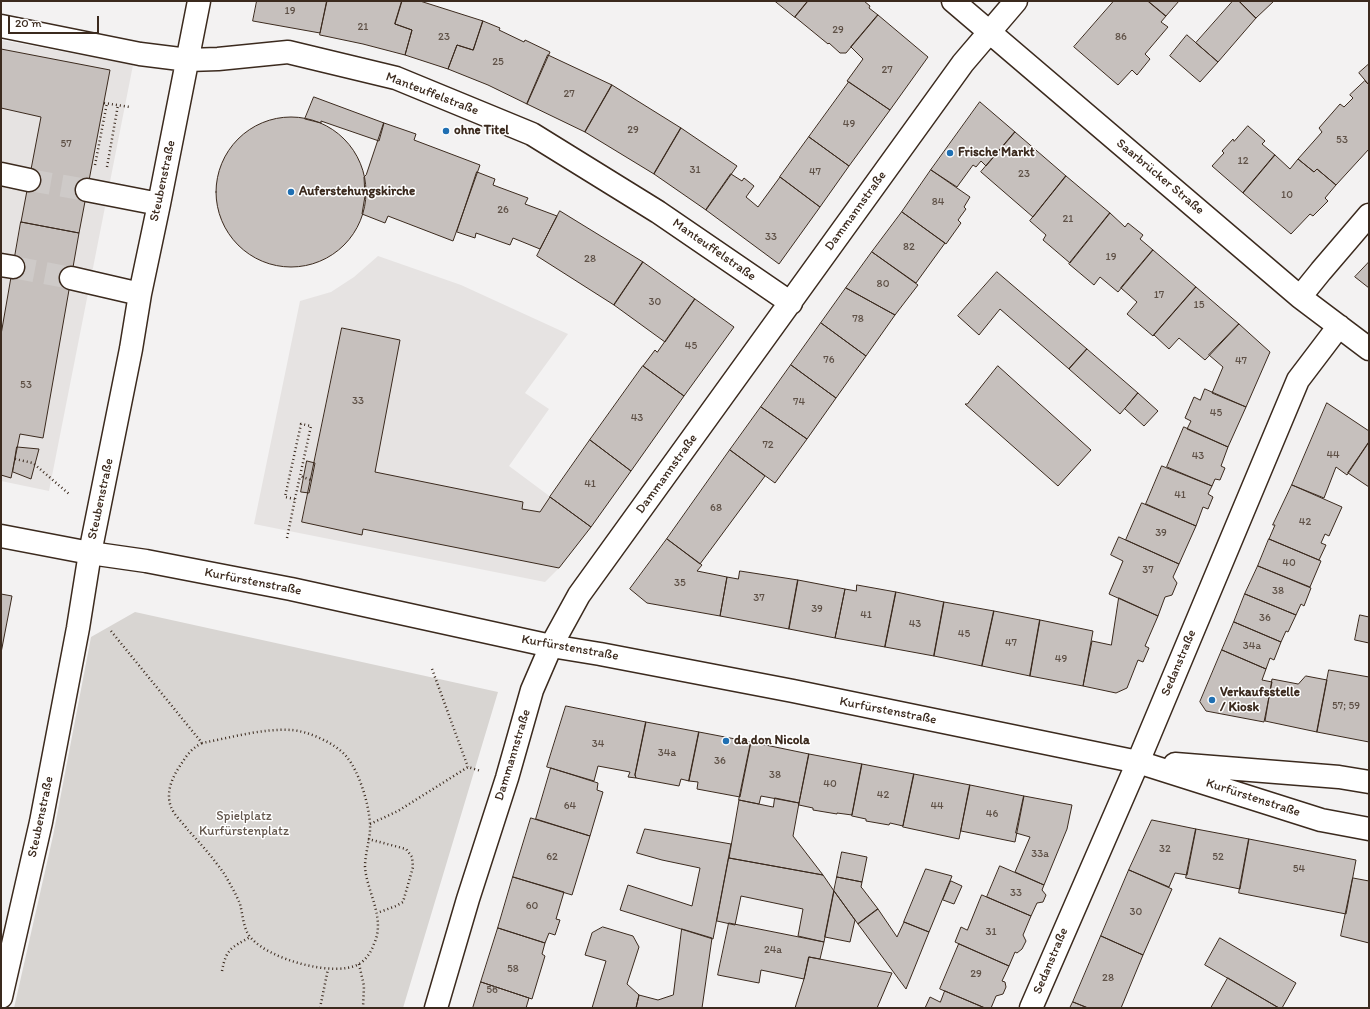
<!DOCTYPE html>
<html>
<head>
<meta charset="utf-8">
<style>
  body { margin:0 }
  #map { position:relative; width:1370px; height:1009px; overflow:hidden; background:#f3f2f2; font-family:Itim,sans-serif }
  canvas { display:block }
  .frame { position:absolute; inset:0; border:2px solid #3b2a1e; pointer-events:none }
  .scale { position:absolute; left:8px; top:16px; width:91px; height:18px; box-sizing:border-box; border:2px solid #3b2a1e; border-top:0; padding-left:5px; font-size:12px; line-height:14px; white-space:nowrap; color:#3b2a1e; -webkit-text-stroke:3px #fff; paint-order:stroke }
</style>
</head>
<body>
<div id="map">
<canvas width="1370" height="1009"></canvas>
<div class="frame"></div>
<div class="scale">20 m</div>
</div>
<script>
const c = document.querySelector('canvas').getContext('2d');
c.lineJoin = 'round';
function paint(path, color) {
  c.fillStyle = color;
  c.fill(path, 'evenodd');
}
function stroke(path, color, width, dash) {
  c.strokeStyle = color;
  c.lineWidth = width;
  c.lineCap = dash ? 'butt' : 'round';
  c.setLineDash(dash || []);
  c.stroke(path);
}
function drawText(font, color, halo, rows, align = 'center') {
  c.font = font + ' Itim,sans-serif';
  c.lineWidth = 3;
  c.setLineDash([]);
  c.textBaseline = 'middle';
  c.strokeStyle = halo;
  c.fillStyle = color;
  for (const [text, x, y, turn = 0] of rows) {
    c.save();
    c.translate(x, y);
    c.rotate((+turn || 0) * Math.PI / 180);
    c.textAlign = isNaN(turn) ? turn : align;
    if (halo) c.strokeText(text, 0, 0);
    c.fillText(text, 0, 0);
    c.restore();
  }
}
paint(new Path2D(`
  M1 40 133 65 49 491 1 481Z
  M378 256 461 285 568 334 525 393 549 409 509 466 591 527 559 568 545 582 254 524 300 301 331 292 354 277Z`), '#e6e3e2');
paint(new Path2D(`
  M135 612 498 692 403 1008H14L53 836 91 637Z`), '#d8d5d2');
const building = new Path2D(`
  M257 1H327L320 33 253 21Z
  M327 1H402L395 24 412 30 405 55 363 44 320 35Z
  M402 1H420L483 21 473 50 457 45 448 69 405 55 412 30 395 24Z
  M775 1H808L795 17Z
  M808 1H864L870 6 869 8 878 15 846 53H840L829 43 828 44 795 17Z
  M1114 1H1148L1166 16 1161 22 1168 27 1145 54 1150 59 1137 75 1132 70 1118 85 1074 47Z
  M1148 1H1179L1166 16Z
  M1233 1H1239L1256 18 1218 62 1196 43Z
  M1239 1H1274L1256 18Z
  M878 15 928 57 890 110 847 81 863 59 851 47Z
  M483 21 500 28 499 30 524 42 525 40 550 52 527 104 488 85 448 69 457 45 473 50Z
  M1187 35 1218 62 1200 82 1170 56Z
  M1 49 110 70 79 233 21 222 41 117 1 108Z
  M548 55 612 85 585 132 527 104Z
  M1369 64V85L1359 73Z
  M1365 81 1369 85V149L1336 185 1317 169 1314 172 1298 159 1322 132 1319 128 1340 104 1344 107 1353 98 1350 95Z
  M849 82 890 110 849 166 809 137Z
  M612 85 681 128 654 174 585 132Z
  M314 97 384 123 379 141 321 121V123L305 119Z
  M980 102 1015 132 986 166 981 161 976 167 973 165 957 187 931 170Z
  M216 192a75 75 0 1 1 150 0a75 75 0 1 1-150 0Z
  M384 123 416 134 414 140 480 165 453 241 388 216 385 223 362 214 365 196 364 177 366 175Z
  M1248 126 1265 141 1262 144 1275 155 1243 193 1212 166 1224 153 1222 151 1233 139 1234 141Z
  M681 128 737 166 706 210 654 174Z
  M1015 132 1066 176 1033 217 981 172Z
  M809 137 849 166 820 207 780 177Z
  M1275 155 1290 169 1298 159 1314 172 1317 169 1336 185 1325 198 1328 201 1313 216 1310 214 1291 234 1243 193Z
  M931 170 970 197 964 207 966 209 958 220 961 223 946 244 902 212Z
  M477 172 495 179 493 185 528 198 525 204 557 216 540 249 513 238 510 245 476 233 475 238 457 232Z
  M731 174 742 181 744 178 754 186 746 197 758 207 780 177 820 207 779 264 706 210Z
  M1066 176 1110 213 1070 263 1043 240 1046 235 1030 221Z
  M560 211 643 262 614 305 537 256Z
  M902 212 945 243 916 283 872 252Z
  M1110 213 1125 227 1128 223 1143 235 1140 239 1153 250 1118 292 1100 277 1094 285 1069 264Z
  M21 222 79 233 43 438 20 434 11 478 1 475V335Z
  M1153 250 1196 287 1153 336 1127 314 1137 302 1121 288Z
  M872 252 918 285 895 315 846 288Z
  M643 262 695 299 665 342 614 305Z
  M1369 262V288L1355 277Z
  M997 272 1087 349 1069 369 1000 309 979 335 958 316Z
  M1196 287 1239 324 1205 360 1179 338 1169 349 1154 335Z
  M846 288 895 315 866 356 821 323Z
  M695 299 734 327 684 396 643 366 655 350 657 352Z
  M821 323 866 356 836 398 791 365Z
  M1239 324 1270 352 1246 407 1212 393 1223 367 1209 355Z
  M342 328 400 340 375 472 523 502 522 509 540 512 550 497 591 527 559 568 363 529 362 535 302 522Z
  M1087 349 1138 393 1120 414 1069 369Z
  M791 365 836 398 807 439 761 407Z
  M643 366 684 396 631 471 590 440Z
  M998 366 1091 450 1058 486 965 404H967Z
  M1205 389 1246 407 1228 447 1187 429 1191 421 1185 418 1194 397 1200 400Z
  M1138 393 1158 411 1144 426 1125 409Z
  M1327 403 1369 431V442L1347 475 1336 467 1324 498 1292 485Z
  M761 407 807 439 775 483 730 450Z
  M1184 427 1228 447 1221 466 1225 468 1220 480 1215 479 1212 486 1167 467Z
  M590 440 631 471 591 527 550 497Z
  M1369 442V487L1348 473Z
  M17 447 39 449 31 479 13 472Z
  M730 450 765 476 700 564 667 539Z
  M307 461 315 463 309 493 301 492Z
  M1162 466 1212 486 1208 494 1213 497 1208 509 1203 507 1196 526 1146 504Z
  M1292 485 1342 507 1329 536 1325 534 1321 543 1326 545 1319 560 1269 539 1275 525H1273Z
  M1142 503 1196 526 1179 564 1126 540Z
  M1119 537 1179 564 1173 577 1177 583 1172 595 1165 597 1158 616 1109 594 1123 561 1111 555Z
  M667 539 702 565 697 571 727 577 720 616 647 603 630 589Z
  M1269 539 1321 561 1310 587 1258 566Z
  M1258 566 1311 588 1304 606 1301 604 1296 615 1245 594Z
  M740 571 798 580 789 629 720 616 727 577 738 579Z
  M798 580 845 589 835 638 789 629Z
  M857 585 896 592 885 647 835 638 845 589 856 591Z
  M896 592 944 602 934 656 885 647Z
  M1 594 12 596 1 653Z
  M1245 594 1296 615 1288 632 1286 631 1281 642 1234 622Z
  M1119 598 1158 616 1145 646 1149 648 1143 662 1138 660 1127 688 1116 693 1083 686 1092 641 1111 645Z
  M944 602 994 611 982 666 934 656Z
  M994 611 1040 620 1030 676 982 666Z
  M1360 615 1369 617V643L1355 640Z
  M1040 620 1093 631 1083 686 1030 676Z
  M1234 622 1281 642 1274 660 1270 658 1266 669 1222 650Z
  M1222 650 1266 669 1262 680 1272 682 1264 722 1206 711 1200 702Z
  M1329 670 1369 677V742L1317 732Z
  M1306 676 1327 680 1317 732 1265 721 1272 679 1298 684Z
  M566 706 646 722 635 775 636 778 628 777 630 772 598 766 594 781 547 767Z
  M646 722 699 732 689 781 681 779 679 786 636 778 635 775Z
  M699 732 751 742 740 797 697 789 698 782 689 781Z
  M751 742 809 754 799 803 761 796 759 804 739 800Z
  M809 754 862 764 852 815 837 813V814L813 810V808L799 805Z
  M862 764 914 774 903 826 890 823 889 825 866 821V819L852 816Z
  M551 768 598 783 597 790 603 792 590 836 536 819Z
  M914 774 970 785 959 839 903 827Z
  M970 785 1024 796 1015 842 961 831Z
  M1024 796 1072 805 1067 829 1044 885 1015 872 1030 837 1016 833Z
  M775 798 799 803 793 836 823 875 729 858 739 800 773 807Z
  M531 818 590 836 572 895 513 877Z
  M1152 820 1196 829 1187 875 1175 873 1169 887 1129 870Z
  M645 829 731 844 713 939 620 910 628 885 692 906 700 868 662 860 637 853Z
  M1196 829 1249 839 1240 889 1186 878Z
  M1249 839 1356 860 1346 914 1239 893Z
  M842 852 867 857 862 882 837 877Z
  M729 858 823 875 834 891 824 942 798 936 803 909 741 896 735 925 717 921Z
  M1000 866 1044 885 1042 890 1046 895 1043 902 1037 903 1031 916 987 897Z
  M926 869 952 876 929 932 904 922Z
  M1129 870 1172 889 1143 955 1101 936Z
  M513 877 564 892 556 919 560 920 555 935 549 933 545 943 498 928Z
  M837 877 862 882 861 887 862 888 878 909 858 924 834 891Z
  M1353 878 1369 881V943L1341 936Z
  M951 881 962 886 954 904 943 900Z
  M834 891 855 920 850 942 825 937Z
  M982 895 1031 916 1023 935 1026 941 1022 949 1017 953 1015 952 1009 966 955 942 961 927 967 930Z
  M878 909 897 937 904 922 929 932 906 989 858 924Z
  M729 923 824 942 820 959 809 957 804 979 761 970 759 983 718 975Z
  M603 927 633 936 639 947 627 984 639 995 636 1008H592L606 961 585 955 592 933Z
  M498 928 545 943 542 954 545 956 532 999 481 982Z
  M682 929 712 938 702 1008H636L639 995 658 1000 673 995Z
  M1101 936 1143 955 1121 1008H1088L1073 1002Z
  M1220 938 1296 983 1282 1008H1279L1205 965Z
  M959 944 1009 966 1002 981 1005 982 1006 987 1003 994 996 996 991 1008H985L940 989Z
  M809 957 892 973 877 1008H795L804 979Z
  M1228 978 1279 1008H1211Z
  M481 982 529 998 526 1008H473Z
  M945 991 985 1008H925L930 997 940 1002Z
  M1073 1002 1088 1008H1070Z`);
paint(building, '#c6c0bd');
stroke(building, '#3b2a1e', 1);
stroke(new Path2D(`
  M29 180 87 190
  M13 267 71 278`), '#cecac8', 22, [22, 11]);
const minor = new Path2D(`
  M953 1 1300 297 1369 349
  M1 26 140 54 188 60 218 59 288 52 396 78 532 134 658 212 791 303
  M1 174 29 180
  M87 190 159 204
  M1 265 13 267
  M71 278 140 294
  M1300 297 1321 271 1369 215
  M1 997 41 822 78 628 90 553 131 349 140 294 159 204 199 1
  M436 1008 468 899 507 778 532 690 551 646 579 595 963 63 1016 1
  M1031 1008 1138 762 1298 380 1339 326`);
const major = new Path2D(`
  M1 536 90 553 146 561 291 589 551 646 600 654 793 691 1138 762 1321 820 1369 829
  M1175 764 1339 777 1369 782`);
stroke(minor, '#3b2a1e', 25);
stroke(major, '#3b2a1e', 25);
stroke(new Path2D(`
  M104 103 130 107
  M95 165 107 103
  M107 167 118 105
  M15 459 33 463 69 494
  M295 499 300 476
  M287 538 295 499 285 497 301 424 311 426 300 476 311 480
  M111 631 202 743C229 738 264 728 291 730 308 731 335 743 346 756 359 771 369 804 370 824 371 838 365 852 365 867 367 893 386 918 374 944 371 952 366 960 359 964 334 978 269 959 251 938 243 929 243 915 240 904 236 894 230 884 225 875 214 859 201 844 188 830 183 823 174 815 171 807 166 794 171 780 178 769 185 758 190 749 202 743
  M432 669 468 767
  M370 824 398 811 468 767 481 771
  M368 839 406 849 412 857 413 867 403 902 396 906 377 913
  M359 964 364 986 363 1008
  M222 971C226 949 231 948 250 937
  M320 1008 328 969`), '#3b2a1e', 2.5, [1, 3]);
stroke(minor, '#fff', 22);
stroke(major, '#fff', 22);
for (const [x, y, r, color] of [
  [446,131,4,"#1f6fb2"],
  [950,153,4,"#1f6fb2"],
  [291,192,4,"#1f6fb2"],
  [1212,700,4,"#1f6fb2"],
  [726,741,4,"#1f6fb2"]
]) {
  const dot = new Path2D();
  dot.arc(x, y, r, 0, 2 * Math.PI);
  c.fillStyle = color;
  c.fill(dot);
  stroke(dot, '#fff', 1.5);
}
drawText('11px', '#5e5046', null, [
  ["19",290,11],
  ["21",363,27],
  ["29",838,30],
  ["23",444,37],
  ["86",1121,37],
  ["25",498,62],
  ["27",887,70],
  ["27",569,94],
  ["49",849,124],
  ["29",633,130],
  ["53",1342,140],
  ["57",66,144],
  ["12",1243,161],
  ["31",695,170],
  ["47",815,172],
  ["23",1024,174],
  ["10",1287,195],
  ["84",938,202],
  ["26",503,210],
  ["21",1068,219],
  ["33",771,237],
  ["82",909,247],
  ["19",1111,257],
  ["28",590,259],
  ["80",883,284],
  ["17",1159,295],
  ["30",655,302],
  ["15",1199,305],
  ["78",858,319],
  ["45",691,346],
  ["76",829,360],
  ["47",1241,361],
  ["53",26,385],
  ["33",358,401],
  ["74",799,402],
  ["45",1216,413],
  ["43",637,418],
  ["72",768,445],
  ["44",1333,455],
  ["43",1198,456],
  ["41",590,484],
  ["41",1180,495],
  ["68",716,508],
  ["42",1305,522],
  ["39",1161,533],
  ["40",1289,563],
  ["37",1148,570],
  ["35",680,583],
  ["38",1278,591],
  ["37",759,598],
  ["39",817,609],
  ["41",866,615],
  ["36",1265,618],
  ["43",915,624],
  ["45",964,634],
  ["47",1011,643],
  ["34a",1252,646],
  ["49",1061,659],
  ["57; 59",1346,706],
  ["34",598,744],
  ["34a",667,753],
  ["36",720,761],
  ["38",775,775],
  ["40",830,784],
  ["42",883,795],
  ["64",570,806],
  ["44",937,806],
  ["46",992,814],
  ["32",1165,849],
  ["33a",1040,854],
  ["62",552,857],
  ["52",1218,857],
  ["54",1299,869],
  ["33",1016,893],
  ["60",532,906],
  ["30",1136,912],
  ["31",991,932],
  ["24a",773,950],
  ["58",513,969],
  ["29",976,974],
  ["28",1108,978],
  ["56",492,990]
]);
drawText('13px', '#3b2a1e', '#fff', [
  ["Manteuffelstraße",432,94,21],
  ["Saarbrücker Straße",1160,177,40],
  ["Steubenstraße",163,181,-78],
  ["Dammannstraße",856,211,-54],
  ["Manteuffelstraße",714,250,35],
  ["Dammannstraße",667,474,-54],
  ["Steubenstraße",101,499,-78],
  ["Kurfürstenstraße",253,582,11],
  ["Kurfürstenstraße",570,648,10],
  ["Sedanstraße",1179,663,-67],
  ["Kurfürstenstraße",888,711,11],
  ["Dammannstraße",513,755,-73],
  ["Kurfürstenstraße",1253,798,18],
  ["Steubenstraße",41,817,-78],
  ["Sedanstraße",1051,961,-67]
]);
drawText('bold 13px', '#3b2a1e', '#fff', [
  ["ohne Titel",454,131],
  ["Frische Markt",958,153],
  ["Auferstehungskirche",299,192],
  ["Verkaufsstelle",1220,693],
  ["/ Kiosk",1220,708],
  ["da don Nicola",734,741]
], 'left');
drawText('13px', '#62554b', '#fff', [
  ["Spielplatz",244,817],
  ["Kurfürstenplatz",244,832]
]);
</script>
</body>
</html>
